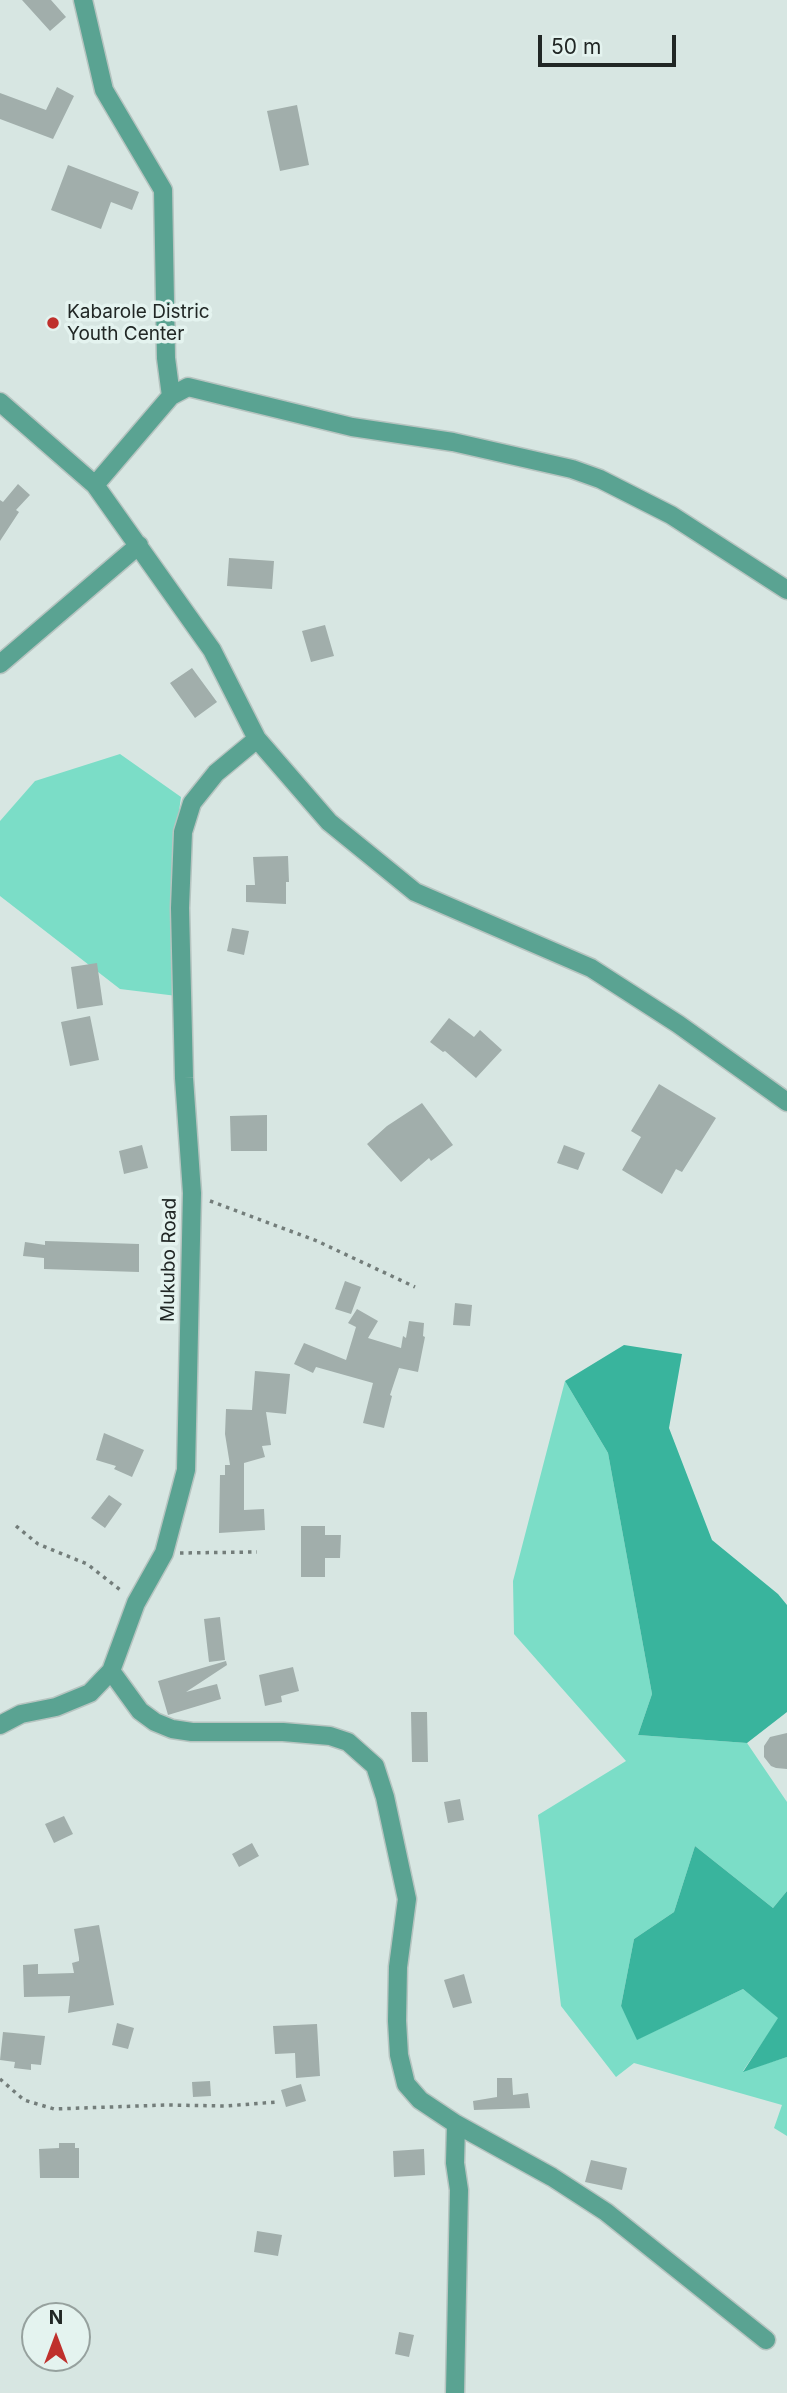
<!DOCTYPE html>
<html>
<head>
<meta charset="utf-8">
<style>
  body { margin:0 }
  #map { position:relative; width:787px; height:2393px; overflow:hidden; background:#d7e6e2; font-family:Inter,sans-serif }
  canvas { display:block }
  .north { position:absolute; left:21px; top:2302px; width:70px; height:70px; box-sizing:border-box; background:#e4f3ef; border:2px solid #96a19e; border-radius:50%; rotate:0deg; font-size:19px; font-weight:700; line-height:28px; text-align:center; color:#212725 }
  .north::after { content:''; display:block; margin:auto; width:24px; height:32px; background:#bf302c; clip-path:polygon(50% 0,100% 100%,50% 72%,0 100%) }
  .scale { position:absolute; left:538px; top:35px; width:138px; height:32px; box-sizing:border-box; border:4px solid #212725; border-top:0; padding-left:9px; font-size:21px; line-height:24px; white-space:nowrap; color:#212725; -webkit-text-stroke:5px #e4f3ef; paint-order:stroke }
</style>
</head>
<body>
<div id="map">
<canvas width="787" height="2393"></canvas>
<div class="north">N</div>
<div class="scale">50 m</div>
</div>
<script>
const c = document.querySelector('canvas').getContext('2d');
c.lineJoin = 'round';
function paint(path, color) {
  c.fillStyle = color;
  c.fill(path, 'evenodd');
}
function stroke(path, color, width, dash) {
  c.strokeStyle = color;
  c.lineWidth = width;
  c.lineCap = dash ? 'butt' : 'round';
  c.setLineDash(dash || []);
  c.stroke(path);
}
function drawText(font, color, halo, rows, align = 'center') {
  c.font = font + ' Inter,sans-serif';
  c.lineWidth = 7;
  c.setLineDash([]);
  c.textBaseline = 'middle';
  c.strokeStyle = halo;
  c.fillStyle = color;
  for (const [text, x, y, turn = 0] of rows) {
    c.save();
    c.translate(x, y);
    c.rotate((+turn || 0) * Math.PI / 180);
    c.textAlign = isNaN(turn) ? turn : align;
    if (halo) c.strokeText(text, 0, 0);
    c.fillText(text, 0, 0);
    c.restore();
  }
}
paint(new Path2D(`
  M120 754 181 797 176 833 177 996 120 989 0 896V821L35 781Z
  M565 1381 608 1453 652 1694 638 1735 747 1743 787 1802V1891L773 1908 695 1846 674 1912 634 1939 621 2006 638 2039 743 1989 779 2018 743 2071 787 2057V2136L774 2128 782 2105 634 2063 616 2077 561 2006 538 1815 626 1761 514 1634 513 1581Z`), '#7bddc7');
paint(new Path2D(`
  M624 1345 682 1354 669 1428 712 1540 778 1594 787 1605V1712L747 1743 638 1735 652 1694 608 1453 565 1381Z
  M695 1846 773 1908 787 1891V2057L743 2072 778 2018 743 1989 637 2040 621 2006 634 1939 674 1912Z`), '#39b49d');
paint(new Path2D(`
  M22 0H51L66 17 50 31Z
  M57 87 74 96 53 139 0 119V93L46 110Z
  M297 105 309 165 280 171 267 111Z
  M68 165 139 192 132 210 111 202 101 229 51 210Z
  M18 484 30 495 16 510 19 512 0 541V500L3 502Z
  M229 558 274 561 272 589 227 586Z
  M325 625 334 656 311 662 302 631Z
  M192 668 217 702 195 718 170 683Z
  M288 856 289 882H286V904L246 902V885H255L253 857Z
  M232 928 249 931 244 955 227 951Z
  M97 963 103 1005 77 1009 71 967Z
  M90 1016 99 1060 70 1066 61 1022Z
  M449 1018 474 1037 480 1030 502 1050 476 1078 445 1051 443 1052 430 1042Z
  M659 1084 716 1118 682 1172 676 1169 662 1194 622 1170 641 1137 631 1131Z
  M422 1103 453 1145 431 1161 429 1158 401 1182 367 1144 387 1126Z
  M267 1115V1151H231L230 1116Z
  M142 1145 148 1168 124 1174 119 1151Z
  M564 1145 585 1153 578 1170 557 1163Z
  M45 1241 139 1244V1272L44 1269V1258L23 1256 25 1242 45 1245Z
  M345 1281 361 1287 351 1314 335 1309Z
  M455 1303 472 1305 470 1326 453 1325Z
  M357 1309 378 1321 368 1338 401 1348 403 1336 406 1338 409 1321 424 1323 423 1336 425 1337 418 1372 399 1368 390 1395 392 1396 384 1428 363 1423 373 1383 316 1367 313 1373 294 1364 304 1343 346 1360 356 1327 348 1323Z
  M255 1371 290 1374 286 1414 266 1412 271 1445 262 1446 265 1457 244 1463V1510L264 1509 265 1530 219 1533 220 1475H225V1465H230L225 1434 226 1409 252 1410Z
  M104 1433 144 1450 132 1477 114 1469 116 1466 96 1460Z
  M109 1495 122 1504 105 1528 91 1518Z
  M301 1526H325V1535H341L340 1558H325V1577H301Z
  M220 1617 225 1660 209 1662 204 1619Z
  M226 1661 227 1665 186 1692 217 1684 221 1699 168 1715 158 1681Z
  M293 1667 299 1691 281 1696 282 1702 265 1706 259 1675Z
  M411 1712H427L428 1762H412Z
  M787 1733V1769L776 1768 771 1766 764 1757V1746L770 1737Z
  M460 1799 464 1820 448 1823 444 1802Z
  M64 1816 73 1834 54 1843 45 1824Z
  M252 1843 259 1856 239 1867 232 1854Z
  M99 1925 114 2005 68 2013 70 1996 24 1997 23 1965 38 1964V1974L74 1973 72 1963 79 1961V1958L74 1929Z
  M464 1974 472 2003 453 2008 444 1980Z
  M117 2023 134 2028 128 2049 112 2045Z
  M317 2024 320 2076 296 2078 295 2053 275 2054 273 2026Z
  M3 2032 45 2036 41 2065 31 2064V2070L14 2068 15 2062 0 2060Z
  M497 2078H512L513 2095 528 2093 530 2108 474 2110 473 2101 497 2097Z
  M210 2081 211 2096 193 2097 192 2082Z
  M301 2084 306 2101 286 2107 281 2090Z
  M59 2143H75V2148H79V2178H40L39 2149 59 2148Z
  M424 2149 425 2175 394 2177 393 2151Z
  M591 2160 627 2168 622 2190 585 2182Z
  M257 2231 282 2235 278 2256 254 2252Z
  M399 2332 414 2335 409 2357 395 2354Z`), '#a1aeab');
const minor = new Path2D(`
  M83 0 104 90 163 190 166 358 171 396
  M0 402 95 485 212 650 257 739 329 822 415 892 591 968 678 1024 787 1102
  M95 485 171 396 188 387 352 427 453 442 572 469 600 479 671 515 787 590
  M0 664 139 545
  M111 1671 140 1711 155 1722 172 1729 192 1732H283L330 1736 348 1742 375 1766 385 1797 407 1899 398 1967 397 2021 399 2055 406 2084 420 2100 456 2124 552 2177 606 2212 766 2340
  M0 1725 21 1714 56 1707 90 1693 111 1671 136 1603 164 1553 186 1470 192 1193 184 1078 180 908 183 832 192 803 216 773 257 739
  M455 2393 459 2190 455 2163 456 2124`);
stroke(minor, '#b6c4c0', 21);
stroke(new Path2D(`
  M210 1201 317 1241 415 1287
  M16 1526 38 1544 87 1564 123 1592
  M180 1553 257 1552
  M0 2079 24 2100 54 2109 166 2105 226 2106 277 2102`), '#737d7a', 3.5, [3.5, 5]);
stroke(minor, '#5aa392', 18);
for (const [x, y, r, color] of [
  [53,323,7,"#bf302c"]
]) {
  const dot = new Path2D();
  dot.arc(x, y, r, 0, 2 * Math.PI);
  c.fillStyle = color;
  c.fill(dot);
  stroke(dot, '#e4f3ef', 2.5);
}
drawText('19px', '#212725', '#e4f3ef', [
  ["Kabarole Distric",67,312],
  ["Youth Center",67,334]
], 'left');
drawText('19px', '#212725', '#e4f3ef', [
  ["Mukubo Road",169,1260,-89]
]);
</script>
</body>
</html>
